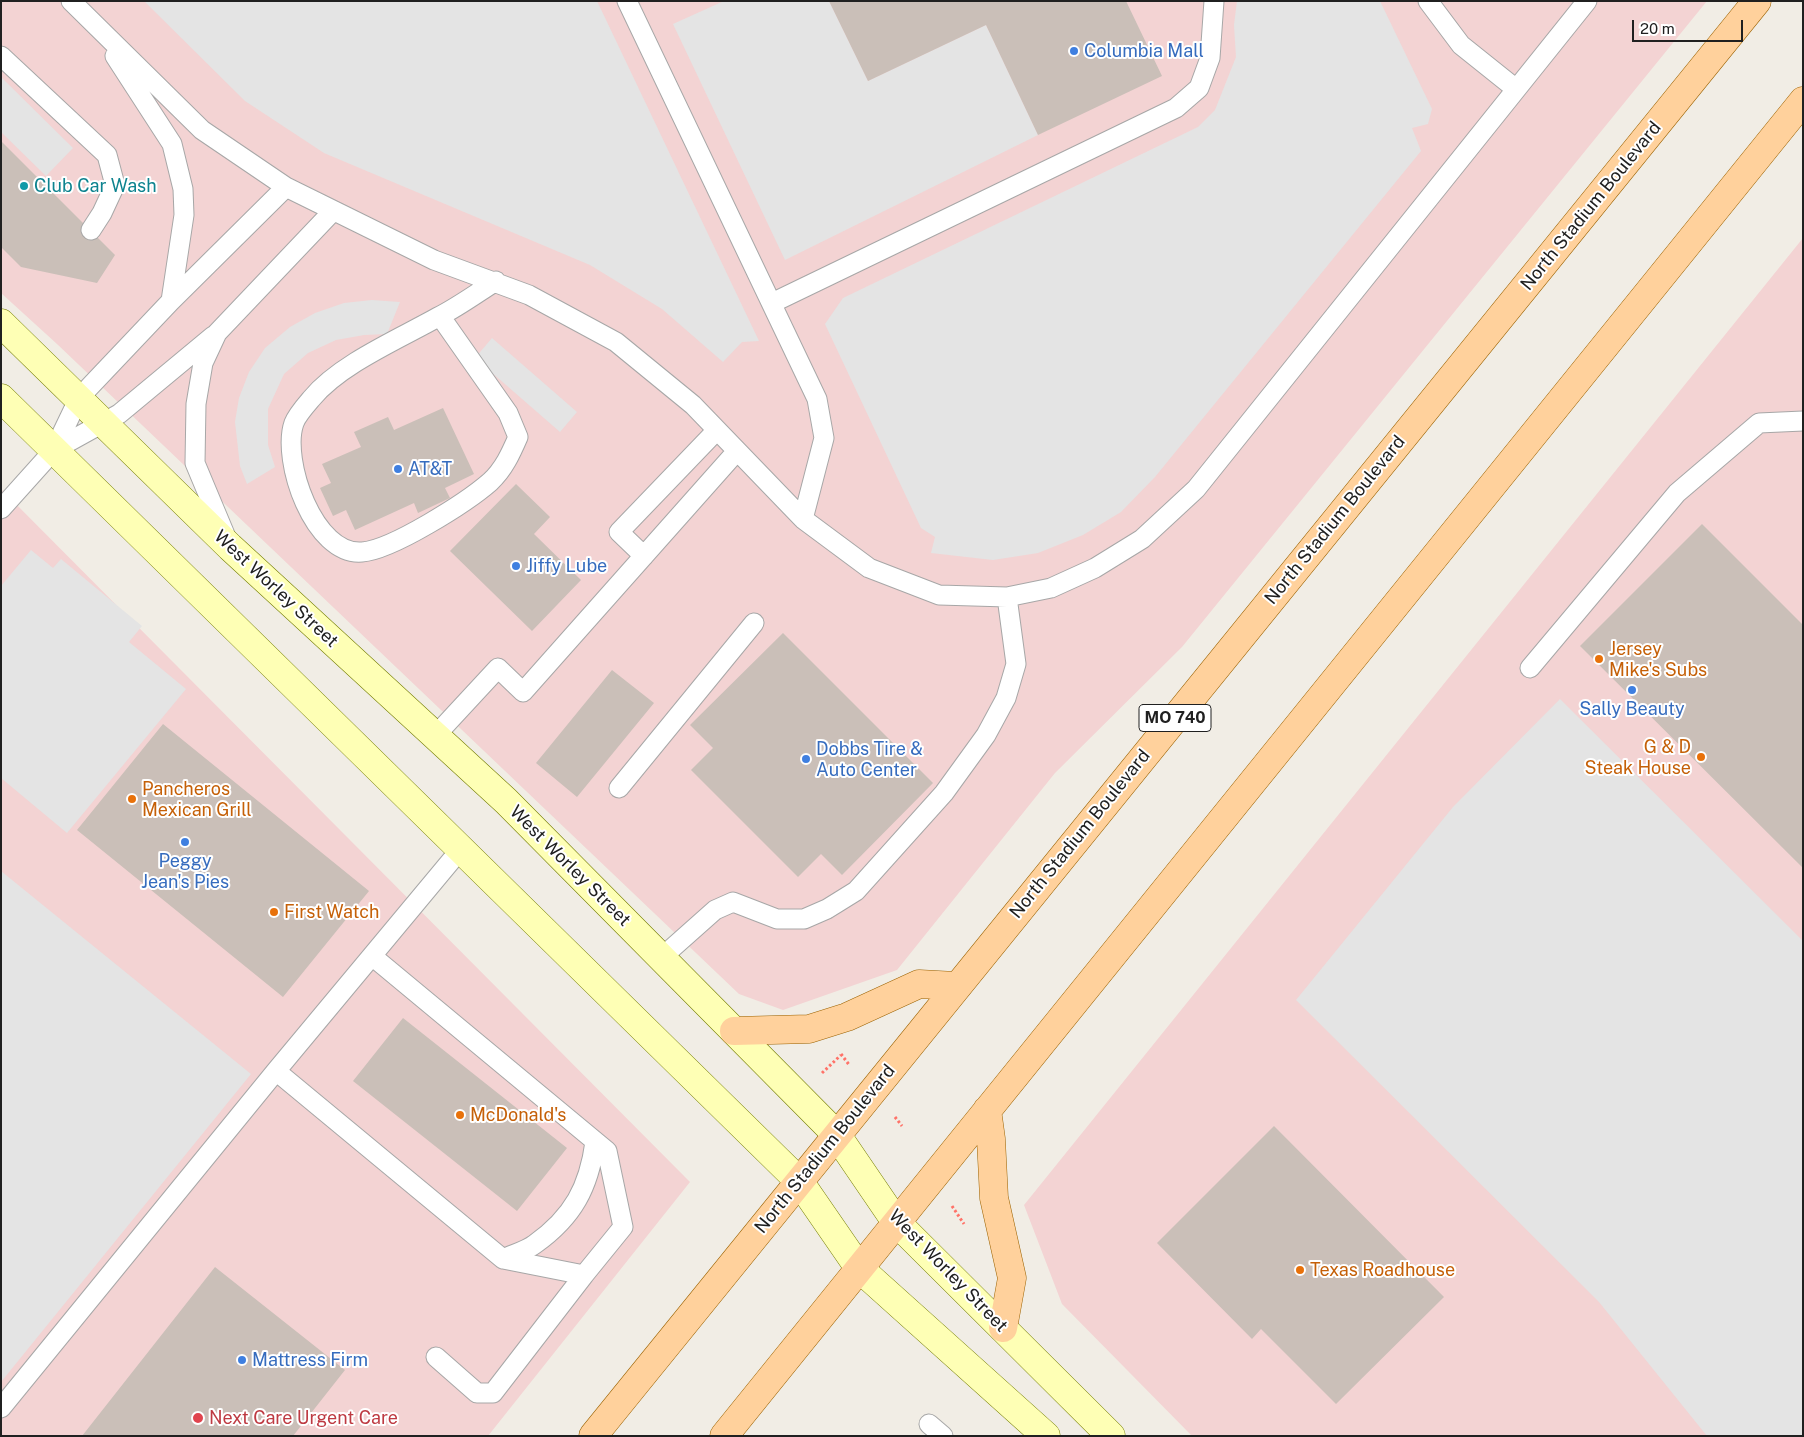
<!DOCTYPE html>
<html>
<head>
<meta charset="utf-8">
<style>
  body { margin:0 }
  #map { position:relative; width:1804px; height:1437px; overflow:hidden; background:#f1ede5; font-family:"Public Sans",sans-serif }
  canvas { display:block }
  .frame { position:absolute; inset:0; border:2px solid #202020; pointer-events:none }
  .scale { position:absolute; left:1632px; top:20px; width:111px; height:22px; box-sizing:border-box; border:2px solid #202020; border-top:0; padding-left:6px; font-size:15px; line-height:18px; white-space:nowrap; color:#202020; -webkit-text-stroke:4px #fff; paint-order:stroke }
</style>
</head>
<body>
<div id="map">
<canvas width="1804" height="1437"></canvas>
<div class="frame"></div>
<div class="scale">20 m</div>
</div>
<script>
const c = document.querySelector('canvas').getContext('2d');
c.lineJoin = 'round';
function paint(path, color) {
  c.fillStyle = color;
  c.fill(path, 'evenodd');
}
function stroke(path, color, width, dash) {
  c.strokeStyle = color;
  c.lineWidth = width;
  c.lineCap = dash ? 'butt' : 'round';
  c.setLineDash(dash || []);
  c.stroke(path);
}
function drawText(font, color, halo, rows, align = 'center') {
  c.font = font + ' "Public Sans",sans-serif';
  c.lineWidth = 4;
  c.setLineDash([]);
  c.textBaseline = 'middle';
  c.strokeStyle = halo;
  c.fillStyle = color;
  for (const [text, x, y, turn = 0] of rows) {
    c.save();
    c.translate(x, y);
    c.rotate((+turn || 0) * Math.PI / 180);
    c.textAlign = isNaN(turn) ? turn : align;
    if (halo) c.strokeText(text, 0, 0);
    c.fillText(text, 0, 0);
    c.restore();
  }
}
paint(new Path2D(`
  M1 1H1707L1182 647 1055 773 897 970 783 1010 739 994 57 344 1 293Z
  M1803 238V1436H1192L1062 1304 1024 1205Z
  M1 489 690 1182 488 1436H1Z`), '#f3d3d3');
paint(new Path2D(`
  M144 1H597L759 341 742 342 723 362 662 309 590 265 324 153 245 101Z
  M724 1H829L868 81 986 25 1038 135 785 260 673 24Z
  M1237 1H1380L1432 109 1428 124 1412 128 1421 151 1155 477 1121 512 1083 535 1038 553 993 560 931 553 935 537 921 528 825 324 843 298 1198 127 1215 110 1236 57 1234 25Z
  M1 77 73 148 46 176 1 132Z
  M372 300 400 302 387 334 364 335 336 340 308 353 284 374 268 409V445L275 467 247 484 240 466 235 422 239 398 249 372 265 348 290 327 315 313 344 303Z
  M492 338 577 412 560 432 475 358Z
  M31 550 53 568 61 559 142 626 129 642 186 689 67 833 1 778V586Z
  M1560 699 1803 941V1436H1707L1599 1302 1296 1000 1453 807Z
  M1 871 251 1074 1 1382Z`), '#e4e4e4');
paint(new Path2D(`
  M829 1H1126L1162 76 1038 135 986 25 868 81Z
  M1 141 115 255 97 283 21 267 1 247Z
  M443 408 474 474 445 488 450 498 418 513 414 503 355 530 346 510 333 516 320 488 331 483 322 464 361 447 354 432 388 417 394 430Z
  M516 484 550 517 534 534 581 580 532 631 450 551Z
  M1702 524 1803 625V868L1580 646Z
  M783 633 933 783 842 875 821 854 798 877 691 770 713 748 690 725Z
  M612 670 654 703 577 797 536 763Z
  M163 724 369 891 283 997 77 830Z
  M403 1018 567 1148 517 1211 353 1081Z
  M1274 1126 1444 1297 1336 1404 1261 1329 1252 1339 1157 1243Z
  M215 1267 345 1370 293 1436H82Z`), '#cabfb8');
const lane = new Path2D(`
  M71 1 202 130 286 187 434 260 529 295 616 342 693 405 803 519 869 568 939 595 1007 597 1051 588 1095 568 1142 539 1196 489 1587 1
  M627 1 817 399 824 438 803 519
  M1428 1 1461 45 1516 89
  M1 56 107 155 115 185 102 213 91 230
  M115 56 172 144 183 189 184 215 171 301
  M772 303 1176 108 1199 88 1210 58 1214 1
  M440 316 508 413 518 437C511 453 504 469 490 482 467 502 392 550 362 552 314 556 281 460 294 423 297 415 306 405 312 398 340 364 399 339 438 317 458 307 477 293 496 281
  M54 450 119 414 213 336
  M1 509 54 450 79 398 171 301 286 187
  M226 537 195 463 196 404 203 363 217 333 333 211
  M644 556 619 532 717 430
  M1530 668 1677 493 1759 423 1803 421
  M435 736 498 668 523 692 737 451
  M619 788 754 623
  M661 958 715 910 733 902 777 919H804L827 909 856 891 944 793 986 735 1006 698 1016 664 1007 597
  M276 1071 503 1259 584 1275 623 1227 607 1151 372 956
  M503 1259C513 1254 526 1251 535 1244 573 1217 589 1187 595 1142
  M436 1357 477 1393H493L584 1275
  M1 1408 276 1071 460 850
  M929 1424 943 1436`);
const secondary = new Path2D(`
  M1 323 230 547 506 801 836 1134 896 1222 1111 1436
  M1 398 799 1181 859 1268 1046 1436`);
const primary = new Path2D(`
  M734 1031 809 1029 847 1017 919 984 956 986
  M987 1110 991 1139 994 1198 1012 1278 1003 1328
  M593 1436 1757 1
  M724 1436 1803 101`);
stroke(lane, '#a7a7a7', 21);
stroke(secondary, '#747d00', 29);
stroke(primary, '#9b6200', 29);
stroke(new Path2D(`
  M841 1054 850 1066
  M822 1073 841 1055
  M895 1117 902 1126
  M952 1206 964 1224`), '#ff7268', 3, [2.5, 2.5]);
stroke(lane, '#fff', 19);
stroke(secondary, '#feffb5', 28);
stroke(primary, '#ffd19c', 28);
for (const [x, y, r, color] of [
  [1074,51,5,"#3f7fe0"],
  [24,186,5,"#0f9aa8"],
  [398,469,5,"#3f7fe0"],
  [516,566,5,"#3f7fe0"],
  [1599,659,5,"#e8710a"],
  [1632,690,5,"#3f7fe0"],
  [1701,757,5,"#e8710a"],
  [806,759,5,"#3f7fe0"],
  [132,799,5,"#e8710a"],
  [185,842,5,"#3f7fe0"],
  [274,912,5,"#e8710a"],
  [460,1115,5,"#e8710a"],
  [1300,1270,5,"#e8710a"],
  [242,1360,5,"#3f7fe0"],
  [198,1418,6,"#e0444e"]
]) {
  const dot = new Path2D();
  dot.arc(x, y, r, 0, 2 * Math.PI);
  c.fillStyle = color;
  c.fill(dot);
  stroke(dot, '#fff', 2);
}
for (const [x, y, w] of [
  [1175,718,72]
]) {
  const box = new Path2D();
  box.roundRect(x - w / 2, y - 13.5, w, 27, 4);
  c.fillStyle = '#fff';
  c.fill(box);
  stroke(box, '#202020', 1);
}
drawText('bold 16px', '#202020', null, [
  ["MO 740",1175,718]
]);
drawText('18px', '#366cbe', '#fff', [
  ["Columbia Mall",1084,51],
  ["AT&T",408,469],
  ["Jiffy Lube",526,566],
  ["Sally Beauty",1632,709,"center"],
  ["Dobbs Tire &",816,749],
  ["Auto Center",816,770],
  ["Peggy",185,861,"center"],
  ["Jean's Pies",185,882,"center"],
  ["Mattress Firm",252,1360]
], 'left');
drawText('18px', '#0d838f', '#fff', [
  ["Club Car Wash",34,186]
], 'left');
drawText('18px', '#202020', '#fff', [
  ["North Stadium Boulevard",1591,206,-51],
  ["North Stadium Boulevard",1335,520,-51],
  ["West Worley Street",276,589,43],
  ["North Stadium Boulevard",1080,834,-51],
  ["West Worley Street",570,866,45],
  ["North Stadium Boulevard",825,1149,-51],
  ["West Worley Street",948,1271,46]
]);
drawText('18px', '#c56008', '#fff', [
  ["Jersey",1609,649],
  ["Mike's Subs",1609,670],
  ["G & D",1691,747,"right"],
  ["Steak House",1691,768,"right"],
  ["Pancheros",142,789],
  ["Mexican Grill",142,810],
  ["First Watch",284,912],
  ["McDonald's",470,1115],
  ["Texas Roadhouse",1310,1270]
], 'left');
drawText('18px', '#be3a42', '#fff', [
  ["Next Care Urgent Care",209,1418]
], 'left');
</script>
</body>
</html>
